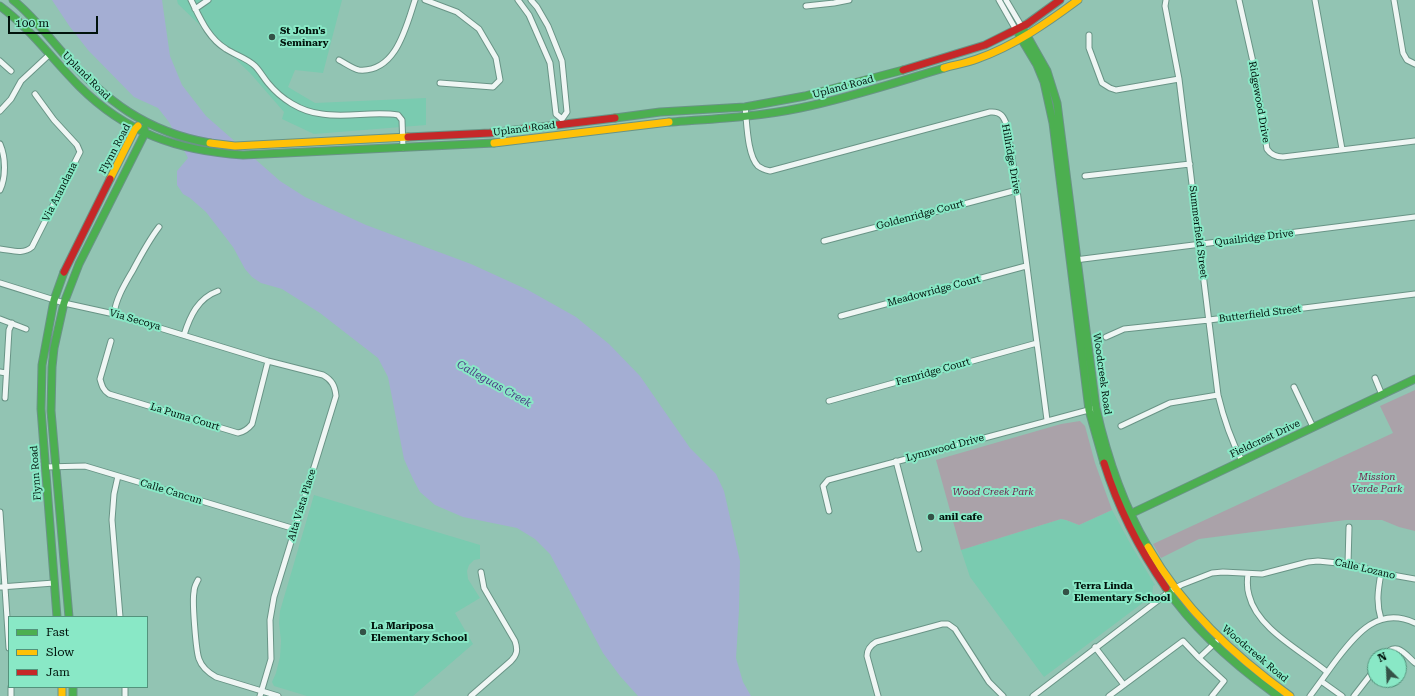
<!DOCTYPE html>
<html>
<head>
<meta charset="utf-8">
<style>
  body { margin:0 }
  #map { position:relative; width:1415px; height:696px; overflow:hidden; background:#92c4b3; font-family:"Roboto Serif",serif }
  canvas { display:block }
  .legend { position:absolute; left:8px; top:616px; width:140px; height:72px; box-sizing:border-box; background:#89e8c6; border:1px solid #53937c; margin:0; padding:5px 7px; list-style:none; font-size:12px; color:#01130c }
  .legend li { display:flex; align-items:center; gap:8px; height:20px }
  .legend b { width:20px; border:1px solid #53937c }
  .north { position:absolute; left:1367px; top:648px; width:40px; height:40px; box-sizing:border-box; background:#89e8c6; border:1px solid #53937c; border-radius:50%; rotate:336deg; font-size:11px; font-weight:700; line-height:16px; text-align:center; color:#01130c }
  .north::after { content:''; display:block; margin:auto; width:14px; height:18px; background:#345146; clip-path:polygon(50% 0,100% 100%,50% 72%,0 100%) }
  .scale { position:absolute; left:8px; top:16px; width:90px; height:18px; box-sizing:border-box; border:2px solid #01130c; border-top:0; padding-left:5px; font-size:12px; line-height:14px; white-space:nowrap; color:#01130c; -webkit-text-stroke:3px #89e8c6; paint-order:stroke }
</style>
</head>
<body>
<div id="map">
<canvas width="1415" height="696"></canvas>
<ul class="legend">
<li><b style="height:5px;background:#4caf50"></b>Fast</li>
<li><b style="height:5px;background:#ffc107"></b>Slow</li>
<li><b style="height:5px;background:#c62828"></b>Jam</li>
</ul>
<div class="north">N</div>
<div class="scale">100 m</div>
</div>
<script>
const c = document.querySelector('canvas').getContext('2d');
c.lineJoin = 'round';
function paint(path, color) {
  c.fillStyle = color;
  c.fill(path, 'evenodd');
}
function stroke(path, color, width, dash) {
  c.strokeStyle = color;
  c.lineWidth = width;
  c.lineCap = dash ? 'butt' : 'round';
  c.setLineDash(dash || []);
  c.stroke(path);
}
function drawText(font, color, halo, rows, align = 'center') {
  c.font = font + ' "Roboto Serif",serif';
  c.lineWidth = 4;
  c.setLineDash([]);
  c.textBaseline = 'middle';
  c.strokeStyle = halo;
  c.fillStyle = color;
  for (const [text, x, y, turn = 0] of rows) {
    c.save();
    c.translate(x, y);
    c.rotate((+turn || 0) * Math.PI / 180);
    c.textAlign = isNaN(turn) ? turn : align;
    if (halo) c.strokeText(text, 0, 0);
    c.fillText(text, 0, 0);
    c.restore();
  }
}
paint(new Path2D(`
  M177 0H342L323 73 295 70 288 87 315 103 426 98V125L314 134 282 119 284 112 250 73 178 4Z
  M314 495 480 545V559L474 560 469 565 467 571 468 579 480 598 455 613 473 644 413 696H307L274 686 272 682 276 673 280 657 281 641 279 623 280 611Z
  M1112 510 1131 545 1155 585 1153 586 1152 596 1044 677 970 577 961 550 1061 519 1066 520 1079 525Z`), '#7acbb0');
paint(new Path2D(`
  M1415 390V531L1399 527 1382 520H1346L1199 539 1161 558 1153 544 1393 433 1380 406Z
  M1080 421 1085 426 1095 463 1112 510 1079 525 1066 520 1061 519 961 550 936 460 1061 424Z`), '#aaa2a9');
paint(new Path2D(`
  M52 0H162L170 56 182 85 206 116 280 181 305 197 366 225 471 264 528 290 576 317 609 344 640 376 690 448 716 474 724 491 740 561 739 610 736 658 743 682 751 696H638L620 676 603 653 550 554 535 539 517 528 463 517 435 505 420 492 413 479 404 459 388 377 378 358 320 313 282 289 261 283 252 277 245 269 233 247 206 212 190 198 183 194 177 185V171L188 158 169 122 158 108 134 97 88 50 70 27Z`), '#a4aed3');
const street = new Path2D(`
  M191 0C200 18 208 38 226 49 235 55 247 58 255 66 260 71 263 77 268 83 281 99 301 112 322 114 347 118 373 111 398 115L402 120 403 148
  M425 0 457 12 479 29 496 58 500 80 493 87 440 83
  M518 0 529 15 550 63 556 114 562 119 567 112 562 61 548 26 537 7 531 0
  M999 0 1016 30
  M1006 0 1022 27
  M1166 0 1165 6 1179 79 1218 395C1224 420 1230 438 1242 461
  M1239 0 1253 62 1267 149C1271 155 1276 157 1283 157L1415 141
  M1315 0 1342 149
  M1394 0 1403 53 1407 60 1415 64
  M806 6 834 3 849 0
  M195 9 208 0
  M1089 35V48L1102 83 1110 88 1116 90 1179 79
  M339 60C345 63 353 69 359 70 396 73 406 27 415 0
  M0 61 11 71
  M745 107C747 122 747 155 758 166 762 169 765 170 770 171L990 112C1001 111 1004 117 1007 126L1017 190 1047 420
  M0 111 11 99 21 81 50 54
  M0 144C6 158 6 177 0 190
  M1085 176 1190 164
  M824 241 1017 190
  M0 249C11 250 23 255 32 247L80 152 77 145 54 120 35 94
  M1075 260 1415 217
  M0 283 64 303 114 314 268 361 323 375C332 380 335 386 336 396L274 597 270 620 271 659 260 696
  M114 314C116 298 125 284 133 270 141 255 149 240 159 227
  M841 316 1026 266
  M0 319 26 329
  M184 335C190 316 198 298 218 291
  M1106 337 1124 329 1209 320 1415 294
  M111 341 100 379C102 386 103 390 109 394L238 433C244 432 248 429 252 424L268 361
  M0 372 6 373
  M1375 378 1382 395
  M1294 387 1313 427
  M5 398 9 330 12 323
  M829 401 1037 343
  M1121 426 1170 403 1218 395
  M896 461 919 549
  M45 467 85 466 295 529
  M118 476 114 494 112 520 120 617
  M829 511 823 486 828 480 1096 408
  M0 512 9 648
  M1348 564 1349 527
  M1248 574C1247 581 1247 588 1249 595 1257 629 1302 651 1327 672
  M198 580C196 584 194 587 194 592 192 601 196 651 199 659 202 668 209 673 216 677L278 696
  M0 587 54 583
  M1381 619C1376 603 1378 590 1381 573
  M1095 647 1124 685
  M1384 656C1396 640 1405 654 1415 663
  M1199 658 1224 681 1212 696
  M1321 681 1342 696
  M11 696V687
  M125 696V687
  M471 696 511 661C517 655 518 650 515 641L484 588 481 572
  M878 696 867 656C867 649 871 645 876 642L942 624H948L955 629 989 682 1003 696
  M1033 696 1169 592 1181 585 1212 573 1223 572 1262 574 1308 562 1318 561 1348 564 1381 573 1415 579
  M1109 696 1183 641 1199 658 1216 642
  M1310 696C1319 684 1328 671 1337 659 1357 633 1379 606 1415 623
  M1354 696 1375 669`);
const fast = new Path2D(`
  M13 0C32 15 47 35 63 53 106 101 146 132 210 143
  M0 6C31 29 52 59 79 86 126 133 178 151 243 155L494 143
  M1022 27 1047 71 1057 103 1096 408C1107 457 1122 503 1148 547
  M1019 35 1037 65 1044 82 1053 123 1089 410 1104 463
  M615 118 660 112 745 107 805 96 903 70
  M669 122C713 119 757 117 800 108 849 98 897 82 944 68
  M1126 516 1415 379
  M1166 588C1195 631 1236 666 1278 696
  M57 617 41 409 42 365 54 300 64 272
  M69 617 51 411 52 367 54 348 64 303 79 264 145 133 144 128
  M73 687V696`);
const slow = new Path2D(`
  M944 68C955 65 966 63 977 59 1014 46 1047 23 1078 0
  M210 143 235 146 408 137
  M494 143 669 122
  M110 179 135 129 138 126
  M1148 547C1183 608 1233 655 1290 696
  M62 687V696`);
const jam = new Path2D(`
  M903 70 985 45 1027 24 1060 0
  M408 137 490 133 615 118
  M64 272 110 179
  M1104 463C1118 508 1139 549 1166 588`);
stroke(street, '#699486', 7);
stroke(fast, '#699486', 9);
stroke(slow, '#699486', 9);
stroke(jam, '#699486', 9);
stroke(street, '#eff6f4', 5);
stroke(fast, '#4caf50', 7);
stroke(slow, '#ffc107', 7);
stroke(jam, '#c62828', 7);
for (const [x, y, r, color] of [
  [272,37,4,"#345146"],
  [931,517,4,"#345146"],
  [1066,592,4,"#345146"],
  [363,632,4,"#345146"]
]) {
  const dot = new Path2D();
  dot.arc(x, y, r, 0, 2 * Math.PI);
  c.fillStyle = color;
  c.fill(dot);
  stroke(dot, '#89e8c6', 1.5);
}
drawText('bold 10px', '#01130c', '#89e8c6', [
  ["St John's",280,31],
  ["Seminary",280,43],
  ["anil cafe",939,517],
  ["Terra Linda",1074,586],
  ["Elementary School",1074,598],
  ["La Mariposa",371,626],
  ["Elementary School",371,638]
], 'left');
drawText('10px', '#01130c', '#89e8c6', [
  ["Upland Road",86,76,45],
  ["Upland Road",843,87,-15],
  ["Ridgewood Drive",1259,102,80],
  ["Upland Road",524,129,-7],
  ["Flynn Road",115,149,-62],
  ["Hillridge Drive",1011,159,80],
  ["Via Arandana",60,192,-63],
  ["Goldenridge Court",920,215,-15],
  ["Summerfield Street",1198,232,83],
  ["Quailridge Drive",1254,238,-7],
  ["Meadowridge Court",934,291,-15],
  ["Butterfield Street",1260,314,-7],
  ["Via Secoya",135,320,16],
  ["Fernridge Court",933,372,-16],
  ["Woodcreek Road",1102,374,82],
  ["La Puma Court",185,417,17],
  ["Fieldcrest Drive",1265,439,-25],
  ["Lynnwood Drive",945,448,-15],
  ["Flynn Road",36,473,-94],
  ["Calle Cancun",171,492,17],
  ["Alta Vista Place",302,505,-73],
  ["Calle Lozano",1365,569,13],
  ["Woodcreek Road",1255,654,40]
]);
drawText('italic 10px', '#70254f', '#89e8c6', [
  ["Mission",1377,477],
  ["Verde Park",1377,489],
  ["Wood Creek Park",993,492]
]);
drawText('italic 11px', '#4c3d85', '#89e8c6', [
  ["Calleguas Creek",494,384,29]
]);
</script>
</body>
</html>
